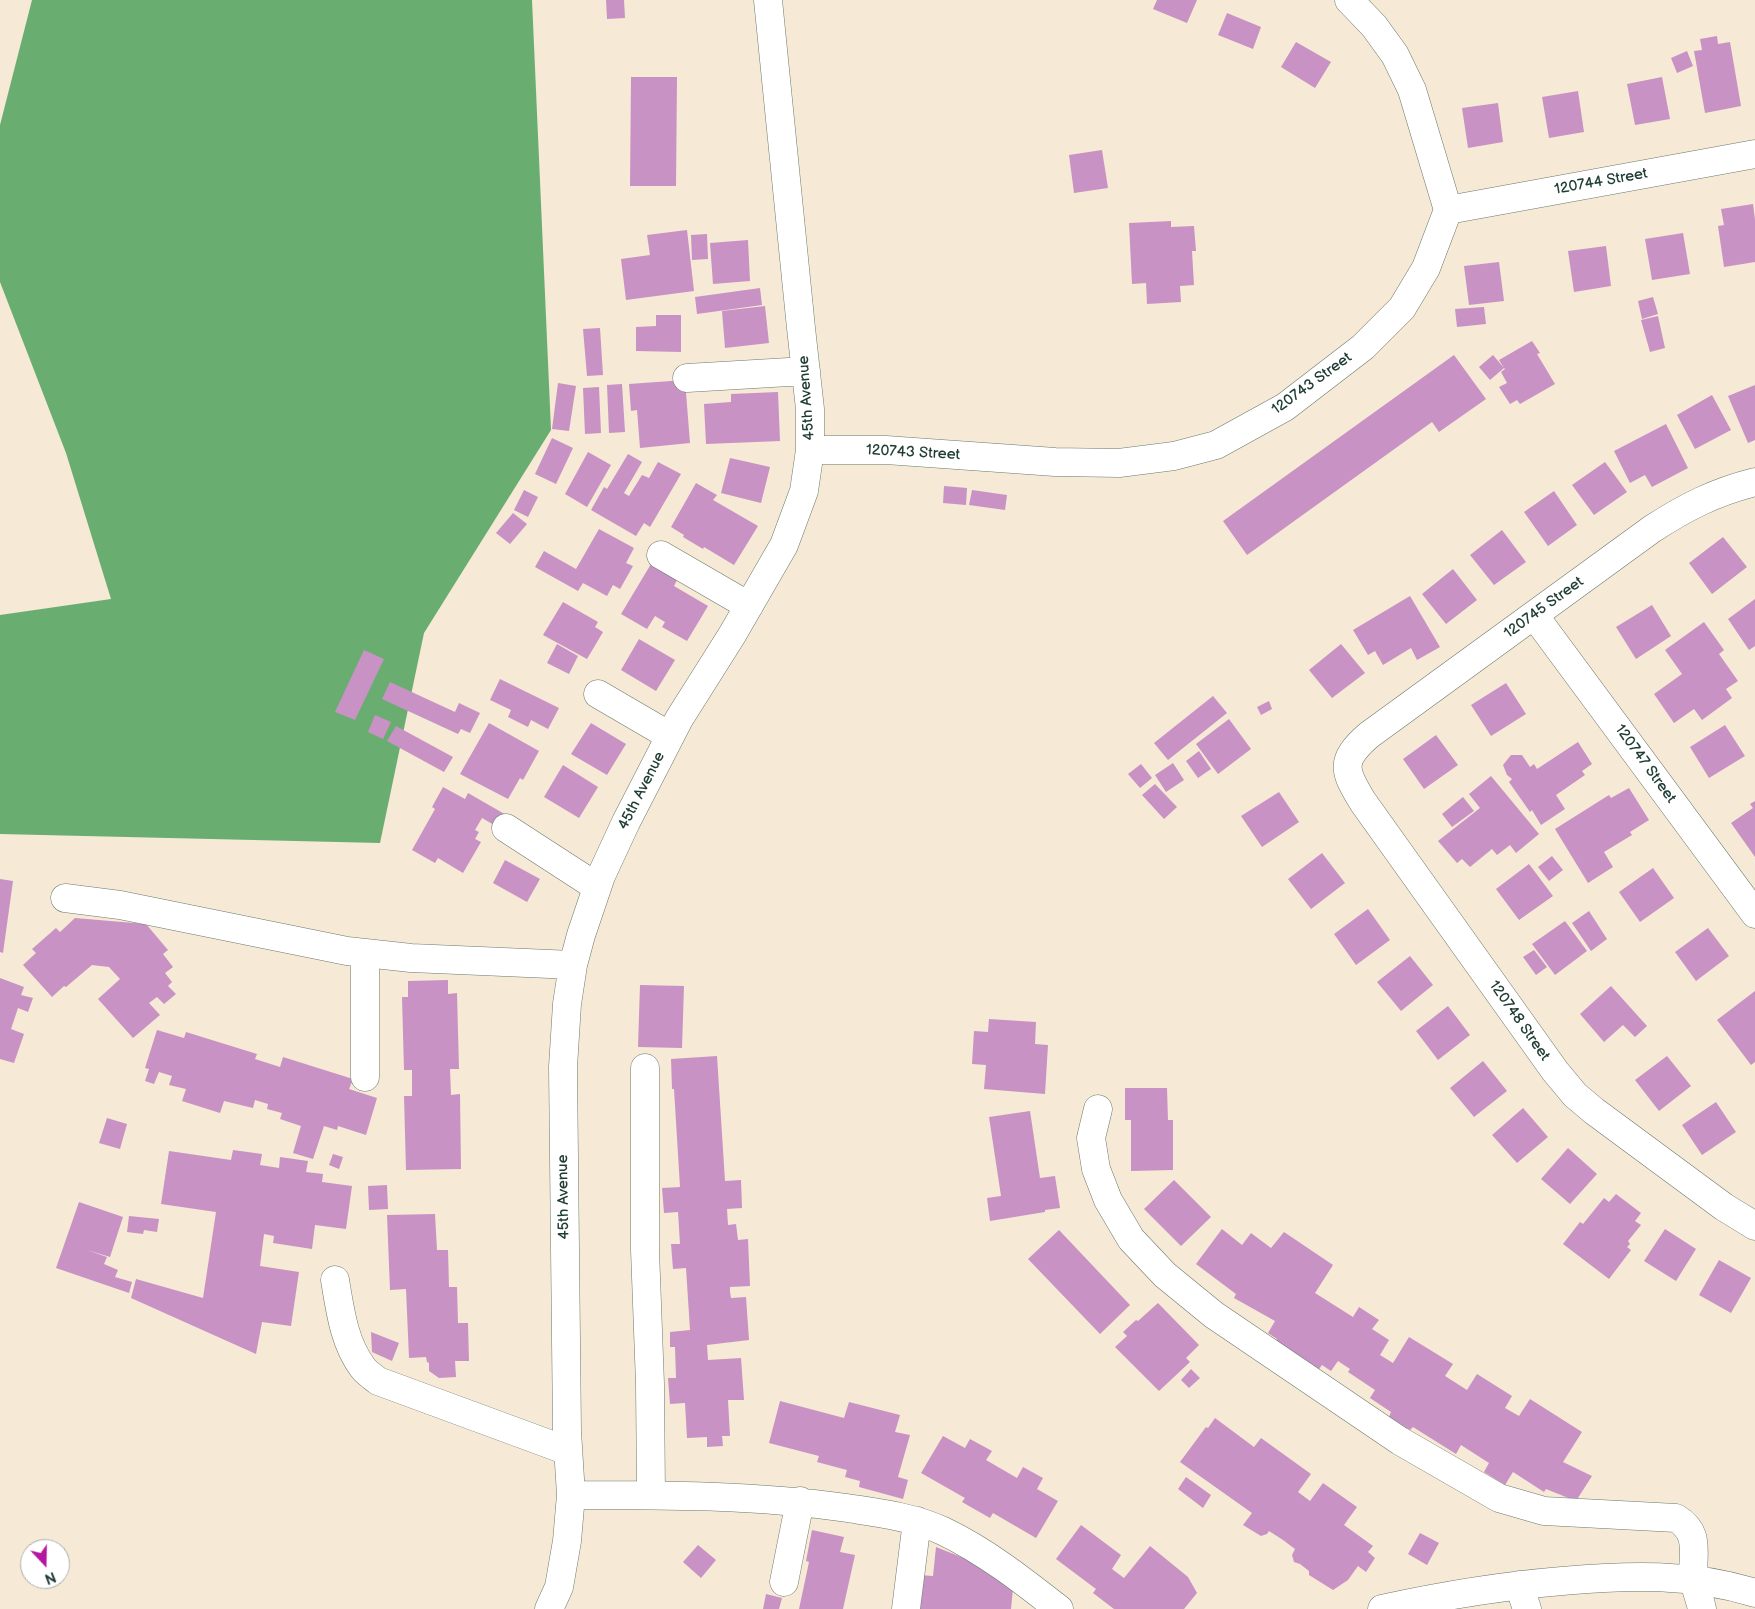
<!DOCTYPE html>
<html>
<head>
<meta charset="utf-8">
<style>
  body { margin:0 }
  #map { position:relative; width:1755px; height:1609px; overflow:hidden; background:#f6e9d5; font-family:"Balsamiq Sans",sans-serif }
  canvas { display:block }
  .north { position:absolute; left:20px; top:1539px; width:50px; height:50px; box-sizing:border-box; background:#fff; border:1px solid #a5b1ae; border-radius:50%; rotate:159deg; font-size:14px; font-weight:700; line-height:20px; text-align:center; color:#1f3d34 }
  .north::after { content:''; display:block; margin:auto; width:18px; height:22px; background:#b5179e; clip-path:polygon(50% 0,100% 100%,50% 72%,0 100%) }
</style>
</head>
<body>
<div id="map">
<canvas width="1755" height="1609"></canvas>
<div class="north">N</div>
</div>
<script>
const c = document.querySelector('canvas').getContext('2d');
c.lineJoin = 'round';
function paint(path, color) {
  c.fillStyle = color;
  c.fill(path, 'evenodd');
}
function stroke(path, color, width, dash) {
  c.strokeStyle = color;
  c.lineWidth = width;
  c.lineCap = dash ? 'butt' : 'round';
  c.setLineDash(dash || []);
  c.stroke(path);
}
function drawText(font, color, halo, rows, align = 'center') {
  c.font = font + ' "Balsamiq Sans",sans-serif';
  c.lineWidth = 4;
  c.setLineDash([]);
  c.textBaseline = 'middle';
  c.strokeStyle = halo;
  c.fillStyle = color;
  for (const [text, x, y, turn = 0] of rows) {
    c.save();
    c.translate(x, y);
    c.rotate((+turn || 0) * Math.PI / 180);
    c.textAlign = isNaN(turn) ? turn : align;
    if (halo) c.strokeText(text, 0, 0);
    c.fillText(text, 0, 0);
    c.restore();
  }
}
paint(new Path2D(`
  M32 0H532L551 430 424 633 380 843 0 834V615L111 599 66 453 0 282V125Z`), '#6aad71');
paint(new Path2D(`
  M606 0H624L625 18 607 19Z
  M1157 0H1197L1187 23 1153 9Z
  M1227 13 1261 27 1253 49 1218 35Z
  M1717 36 1718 44 1730 42 1741 106 1705 113 1694 51 1702 50 1700 39Z
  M1296 42 1331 62 1315 88 1281 67Z
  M1687 51 1693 66 1677 73 1671 58Z
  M631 77H677L676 186H630Z
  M1662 77 1670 119 1635 125 1627 84Z
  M1578 91 1584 132 1549 138 1542 97Z
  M1498 103 1503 142 1468 148 1462 108Z
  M1102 150 1108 188 1074 193 1069 155Z
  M1753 204 1755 220V262L1724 267 1718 226 1724 225 1721 209Z
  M1171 221V227L1194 226 1196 251H1192L1194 285 1180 286 1181 302 1147 304 1146 283 1132 284 1129 223Z
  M687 230 694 291 626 300 621 259 650 255 647 235Z
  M1683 233 1690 274 1652 280 1645 239Z
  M707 234 708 259 692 260 691 235Z
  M748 240 750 281 713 284 710 243Z
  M1606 246 1611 286 1574 292 1568 251Z
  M1499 262 1504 301 1469 305 1464 266Z
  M760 288 762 305 697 314 695 297Z
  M1653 297 1658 314 1642 319 1638 301Z
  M765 306 769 343 725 348 722 311Z
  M1484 307 1486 324 1457 327 1455 309Z
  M656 315H681V352L636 351V327L656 326Z
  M1658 316 1665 348 1650 352 1641 320Z
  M600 328 603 375 587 376 583 329Z
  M1532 341 1540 353 1537 354 1555 384 1520 404 1517 400 1510 404 1499 387 1507 383 1501 372 1505 369 1504 368 1490 380 1479 367 1493 355 1504 368 1499 360Z
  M1454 355 1486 399 1439 432 1432 422 1247 555 1223 521Z
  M685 380 690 443 640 448 637 410 631 411 629 384Z
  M558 383 576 386 569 431 552 429Z
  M622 384 625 432 609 433 607 385Z
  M1755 385V440L1748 443 1728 396Z
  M599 387 601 433 585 434 583 388Z
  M778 392 780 441 706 444 704 404 731 402V394Z
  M1712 395 1731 430 1695 449 1677 415Z
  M1666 424 1688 468 1652 487 1645 475 1630 483 1614 451Z
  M552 438 573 448 556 484 535 474Z
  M588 452 611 465 587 507 565 494Z
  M628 454 642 462 624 493 629 496 642 475 649 478 658 462 681 474 650 527 644 523 636 536 591 510 604 487 607 489Z
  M730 458 770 467 761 503 721 493Z
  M1605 462 1627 492 1594 515 1572 485Z
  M696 483 717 495 713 500 758 526 734 565 704 547 703 549 683 537 684 535 671 527Z
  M944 486 967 488 966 505 943 503Z
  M524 490 538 497 528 517 514 510Z
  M972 490 1007 495 1005 510 969 505Z
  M1554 491 1577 525 1548 546 1524 512Z
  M513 513 527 524 510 544 496 533Z
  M599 529 634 548 626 563 633 566 620 589 613 585 607 596 583 583 578 591 535 567 544 551 576 569Z
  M1502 530 1526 562 1494 585 1470 555Z
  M1723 537 1747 567 1712 594 1689 563Z
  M651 564 677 580 674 586 708 606 687 641 662 627 665 622 655 616 647 629 621 614Z
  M1453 569 1477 600 1446 624 1422 594Z
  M1410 596 1440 647 1417 660 1411 648 1383 665 1375 651 1368 655 1353 630Z
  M1755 599V646L1749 650 1728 619Z
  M563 602 598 622 595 627 603 632 587 659 543 635Z
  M1652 605 1671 636 1636 659 1616 627Z
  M1704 622 1724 650 1719 654 1738 681 1726 689 1732 698 1702 720 1694 709 1674 723 1654 694 1682 674 1665 650Z
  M639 639 675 660 656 691 621 670Z
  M557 644 578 656 569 674 547 663Z
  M1341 644 1365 673 1332 698 1309 670Z
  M364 650 384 659 355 720 335 712Z
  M500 679 559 708 548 729 531 720 528 727 508 717 511 710 490 700Z
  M390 682 455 712 459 703 480 713 470 733 461 729 458 734 382 699Z
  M1506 683 1526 714 1491 736 1471 705Z
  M1213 696 1227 713 1168 760 1154 743Z
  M1269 701 1272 709 1261 715 1257 707Z
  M375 715 391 722 383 739 368 732Z
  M1229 719 1251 749 1218 774 1196 744Z
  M489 723 539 751 523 780 520 778 508 799 460 774Z
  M591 723 626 744 607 775 571 754Z
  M1725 725 1745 756 1709 778 1690 747Z
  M396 726 453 757 444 772 387 741Z
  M1436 735 1458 765 1424 789 1403 759Z
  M1578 742 1592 764 1582 771 1585 775 1556 795 1565 809 1541 825 1532 810 1530 812 1509 782 1512 779 1507 775 1503 765 1511 755H1522L1530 767 1534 764 1537 769Z
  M1199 751 1211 769 1198 778 1186 761Z
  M1173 763 1184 780 1166 792 1155 775Z
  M1141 764 1152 778 1140 788 1128 774Z
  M563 765 598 787 579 818 544 797Z
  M1491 776 1539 834 1516 853 1510 845 1497 855 1492 849 1470 867 1462 859 1457 863 1438 841 1480 808 1469 794Z
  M1155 784 1177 807 1164 819 1142 795Z
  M443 787 465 799 468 793 508 816 501 829 482 818 475 830 479 832 475 839 481 842 463 873 438 858 435 863 412 850 435 809 432 807Z
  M1629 788 1649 820 1630 832 1632 835 1604 852 1613 867 1588 883 1555 829 1609 795 1611 798Z
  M1279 792 1299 822 1262 847 1241 816Z
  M1463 797 1474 811 1452 827 1442 814Z
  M1755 801V857L1731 823 1753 808 1750 804Z
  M1322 853 1345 883 1311 909 1288 879Z
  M1552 856 1563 870 1549 881 1538 867Z
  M505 860 540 879 527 902 493 883Z
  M1529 864 1553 896 1519 920 1496 889Z
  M1653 868 1674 898 1640 922 1619 892Z
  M0 879 13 881 3 953 0 952Z
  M1368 909 1390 940 1356 965 1334 934Z
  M1589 911 1607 939 1591 951 1572 923Z
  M75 918 146 924 168 950 163 954 173 967 165 973 172 982 168 986 176 994 164 1004 157 997 149 1003 160 1015 133 1038 98 999 120 979 109 967 92 965 66 987 64 986 52 997 23 965 36 953 32 949 56 928 60 932Z
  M1565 921 1587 951 1555 975 1532 944Z
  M1708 928 1729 956 1696 981 1675 952Z
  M1534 950 1547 967 1536 975 1523 957Z
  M1410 956 1433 985 1401 1011 1377 982Z
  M0 978 24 987 21 995 33 998 28 1012 18 1008 11 1029 24 1034 14 1063 0 1059Z
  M448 980V994L457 993 459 1069H450L451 1095 460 1094 461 1169 406 1170 404 1096H412V1070H404L402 997H408V981Z
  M640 985 684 986 682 1048 638 1047Z
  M1611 986 1647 1026 1635 1037 1623 1025 1604 1042 1580 1014Z
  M1755 991V1062L1751 1065 1717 1020Z
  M1448 1006 1470 1035 1438 1060 1416 1031Z
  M989 1019 1036 1022 1035 1044 1048 1045 1045 1094 984 1089 986 1065 972 1064 974 1031 988 1032Z
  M157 1030 184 1038 186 1032 257 1054 255 1059 280 1067 283 1057 353 1079 349 1089 377 1098 366 1135 338 1126 337 1130 324 1126 313 1159 293 1153 301 1126 280 1119 282 1113 267 1109 268 1104 255 1100 253 1108 224 1101 220 1113 182 1101 186 1089 169 1085 172 1076 159 1072 154 1084 145 1081 149 1069 145 1068Z
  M717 1056 725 1181 741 1180 742 1208 727 1209 728 1225 736 1224 738 1240 748 1239 750 1286 730 1287V1292L731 1298 746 1297 749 1340 707 1345 708 1360 741 1358 744 1400H728L730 1436H722L723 1446 707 1447V1437L687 1438 685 1403 670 1404 668 1378H676L675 1347H670V1332L690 1330 686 1268 673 1269 671 1244H680L678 1212 664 1213 662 1188 680 1187 674 1089H672L671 1059Z
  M1667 1056 1691 1086 1659 1111 1635 1080Z
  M1483 1061 1507 1091 1474 1117 1450 1088Z
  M1125 1088H1167L1168 1120H1173V1170L1131 1171V1120H1125Z
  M1716 1102 1736 1132 1702 1155 1682 1125Z
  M1523 1108 1548 1137 1517 1163 1492 1135Z
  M1030 1111 1040 1178 1055 1176 1060 1208 1045 1210V1212L990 1221 987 1198 1001 1196 989 1117Z
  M107 1118 127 1124 120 1149 99 1143Z
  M1568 1148 1597 1174 1570 1204 1541 1179Z
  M233 1150 262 1154 260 1165 279 1168 280 1157 308 1161 306 1172 323 1174 322 1182 352 1186 346 1229 315 1225 312 1249 273 1243 274 1236 264 1234 260 1266 299 1272 291 1326 262 1322 256 1354 131 1298 136 1279 203 1298 216 1212 161 1204 169 1151 231 1160Z
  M333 1154 343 1157 339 1169 329 1165Z
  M1174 1180 1211 1217 1181 1246 1144 1209Z
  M387 1185 388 1209 369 1210 368 1186Z
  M1616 1194 1641 1213 1635 1221 1641 1225 1628 1241 1630 1244 1627 1247 1631 1250 1609 1279 1563 1244 1580 1222 1583 1224 1604 1198 1609 1202Z
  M79 1202 123 1217 110 1257 87 1250 107 1257 104 1264 118 1270 115 1277 132 1282 129 1293 56 1268Z
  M435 1214 437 1250H448L449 1287H457L458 1323H468L469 1361H455L456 1377 439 1378 429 1371V1363L427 1362 426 1357 409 1358 406 1289 390 1290 387 1215Z
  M129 1216 159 1219 157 1232 144 1230 143 1234 127 1232Z
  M1222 1229 1242 1245 1251 1233 1271 1248 1284 1232 1333 1265 1315 1293 1353 1317 1359 1307 1379 1320 1372 1329 1389 1340 1380 1355 1393 1363 1409 1337 1453 1364 1445 1376 1467 1390 1477 1374 1512 1396 1505 1408 1519 1416 1530 1399 1582 1432 1563 1462 1592 1476 1576 1501 1546 1489 1544 1492 1513 1472 1505 1485 1484 1472 1489 1463 1461 1445 1456 1454 1413 1427 1410 1430 1389 1417 1391 1412 1370 1398 1375 1390 1348 1372 1350 1369 1338 1361 1331 1371 1322 1365 1317 1372 1274 1344 1277 1339 1268 1333 1275 1321 1234 1298 1236 1294 1196 1264Z
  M1665 1229 1696 1249 1676 1281 1644 1261Z
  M1059 1230 1130 1305 1100 1334 1028 1259Z
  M1719 1260 1751 1278 1731 1313 1699 1295Z
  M1158 1303 1199 1345 1186 1358 1190 1362 1159 1391 1115 1347 1127 1336 1123 1332 1136 1320 1138 1321Z
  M371 1332 399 1343 392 1361 372 1352Z
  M1191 1369 1200 1378 1189 1388 1181 1380Z
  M780 1401 844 1418 849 1402 900 1415 895 1432 910 1435 898 1477 908 1480 903 1499 859 1487 860 1481 845 1477 847 1470 817 1462 819 1456 769 1443Z
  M1215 1418 1254 1447 1261 1438 1311 1474 1298 1492 1310 1501 1323 1483 1357 1507 1344 1525 1373 1546 1368 1552 1375 1558 1366 1572 1358 1566 1348 1580 1333 1590 1309 1575V1571L1300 1564 1294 1562 1292 1555 1295 1549 1283 1540 1269 1531 1267 1534 1261 1536 1243 1525 1252 1513 1180 1462 1206 1427 1208 1428Z
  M943 1436 965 1448 970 1439 992 1451 986 1460 1017 1478 1023 1467 1043 1478 1037 1489 1058 1501 1036 1538 993 1513 990 1518 962 1502 965 1498 921 1473Z
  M1186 1477 1211 1495 1203 1508 1178 1489Z
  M1081 1525 1121 1555 1112 1569 1124 1578 1150 1546 1188 1577 1197 1593 1184 1609H1114L1093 1593 1096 1589 1056 1559Z
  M812 1530 844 1537 840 1552 855 1555 843 1609H799L809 1562 806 1561Z
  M1420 1533 1439 1543 1427 1565 1408 1554Z
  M698 1545 716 1560 701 1578 683 1562Z
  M936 1547 966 1559 1013 1588 1011 1609H916L920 1575 933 1576Z
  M766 1594 782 1598 779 1609H763Z`), '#c892c5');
const minor = new Path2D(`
  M1448 210 1755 154
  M687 378 806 371
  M810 450H886L1055 462 1119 463 1174 456 1216 445 1285 407 1363 347 1402 308 1426 268 1448 210 1412 90 1395 55 1374 26 1349 0
  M1755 482C1715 492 1686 507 1652 529L1369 735C1339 761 1344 771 1363 802L1555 1071 1575 1095 1594 1111 1724 1207 1755 1226
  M661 555 749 606
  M1534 615 1755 914
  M598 694 670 736
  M506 828 597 887
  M65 898 120 905 347 951 411 958 573 965
  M365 953V1077
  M645 1068V1250L650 1384 651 1495
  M1098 1109 1091 1138 1096 1169 1108 1200 1131 1239 1165 1275 1214 1315 1400 1441 1499 1498 1544 1511 1676 1518C1702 1534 1691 1553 1694 1578 1695 1588 1700 1599 1702 1609
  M335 1280C340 1310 344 1343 363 1368 367 1373 373 1377 378 1381L568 1451
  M571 1495C663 1495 756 1495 847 1508 879 1513 913 1517 943 1531 985 1551 1022 1580 1059 1609
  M784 1582 800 1501
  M1519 1585 1527 1609
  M549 1609 559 1587 567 1541 571 1495 567 1431 563 1067 567 1004 573 965 581 935 601 876 626 822 679 719 732 635 784 545 804 491 810 450V409L801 328 768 0
  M906 1609 917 1521
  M1382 1609C1441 1596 1502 1586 1562 1581 1628 1575 1692 1573 1755 1593`);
stroke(minor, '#6a796c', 29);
stroke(minor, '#fff', 28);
drawText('15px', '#1f3d34', '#fff', [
  ["120744 Street",1601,182,-10],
  ["120743 Street",1312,384,-36],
  ["45th Avenue",807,398,-94],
  ["120743 Street",913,453,3],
  ["120745 Street",1544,608,-36],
  ["120747 Street",1645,764,54],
  ["45th Avenue",642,791,-63],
  ["120748 Street",1519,1021,55],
  ["45th Avenue",564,1197,-91]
]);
</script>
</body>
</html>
